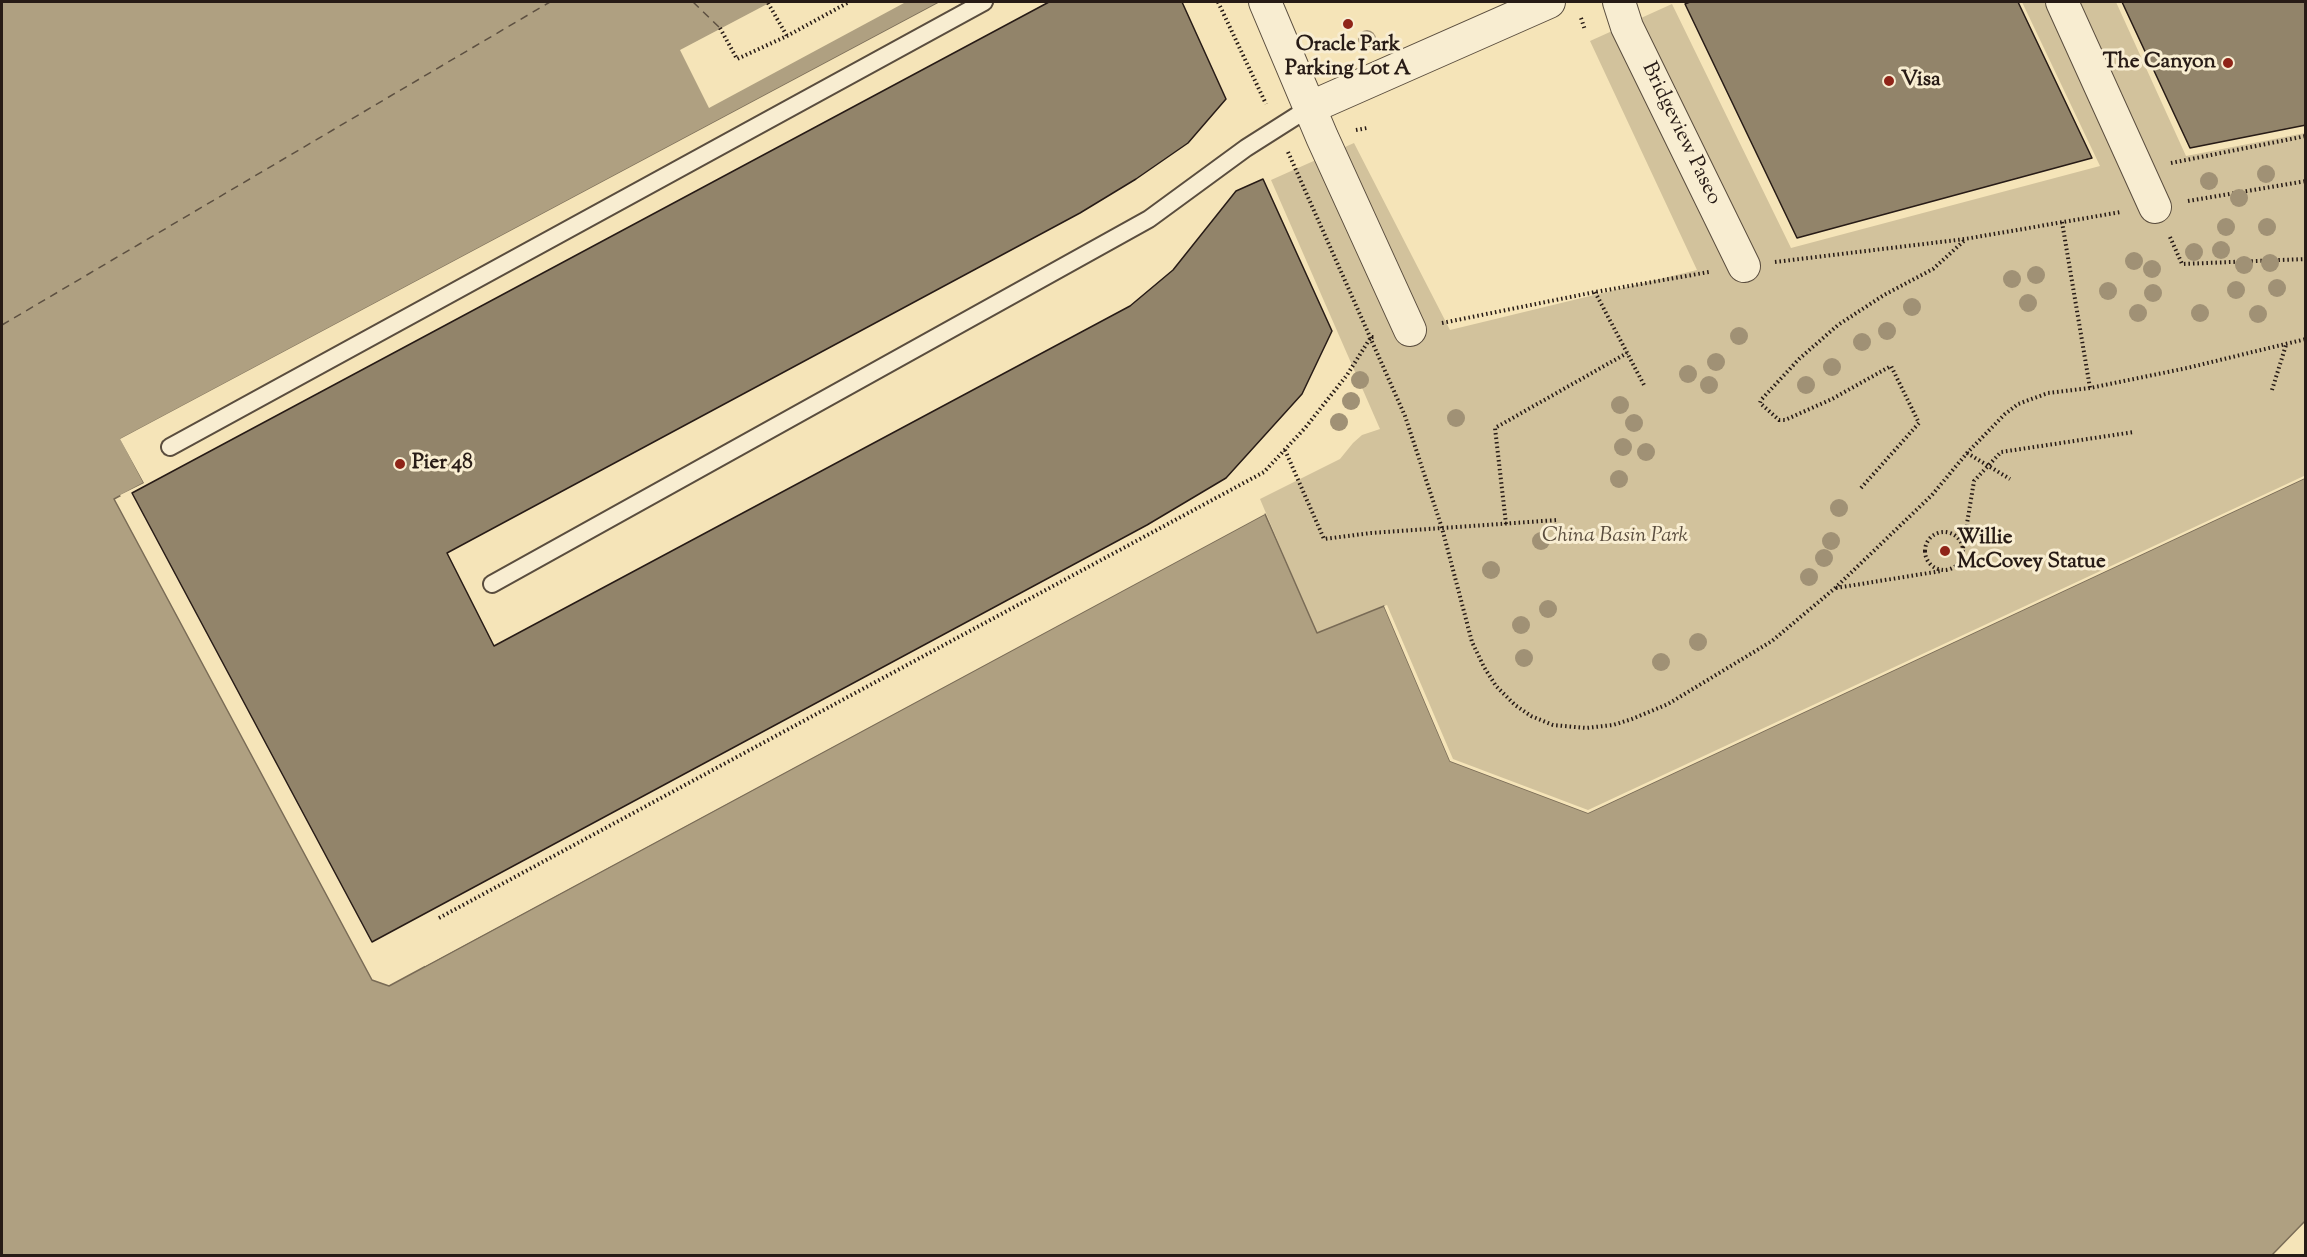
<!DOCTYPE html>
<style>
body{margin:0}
#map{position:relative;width:2307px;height:1257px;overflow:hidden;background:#f5e4b8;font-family:"Sorts Mill Goudy",serif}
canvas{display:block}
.frame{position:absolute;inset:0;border:3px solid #271b16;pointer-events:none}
</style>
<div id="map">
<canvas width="2307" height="1257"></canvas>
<div class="frame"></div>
</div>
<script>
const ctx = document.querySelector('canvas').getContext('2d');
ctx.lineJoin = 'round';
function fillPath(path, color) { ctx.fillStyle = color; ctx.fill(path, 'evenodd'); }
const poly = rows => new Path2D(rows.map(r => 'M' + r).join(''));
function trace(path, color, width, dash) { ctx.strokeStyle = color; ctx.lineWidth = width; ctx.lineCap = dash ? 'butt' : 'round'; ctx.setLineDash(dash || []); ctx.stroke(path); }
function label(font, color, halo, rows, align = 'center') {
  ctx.font = font + ' "Sorts Mill Goudy",serif'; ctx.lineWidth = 6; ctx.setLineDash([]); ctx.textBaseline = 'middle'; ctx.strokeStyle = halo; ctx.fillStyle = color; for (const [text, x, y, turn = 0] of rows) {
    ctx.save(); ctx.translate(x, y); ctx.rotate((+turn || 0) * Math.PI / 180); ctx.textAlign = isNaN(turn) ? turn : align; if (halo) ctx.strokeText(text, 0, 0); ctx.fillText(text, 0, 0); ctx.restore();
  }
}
const green = poly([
 [2022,2,2116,2,2186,156,2305,133,2305,478,1588,813,1450,761,1383,606,1317,634,1260,499,1340,459,1353,443,1362,435,1380,429,1271,180,1354,143,1450,330,1697,270,1590,41,1672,4,1791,248,2100,166]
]);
const water = poly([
 [2,2,940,2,121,439,144,483,114,499,372,980,389,986,1265,514,1317,633,1384,606,1450,761,1588,813,2305,478,2306,1220,2272,1255,2,1256,2,2]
]);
const pier = poly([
 [771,2,903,2,904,3,709,108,680,50],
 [940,2,943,2,941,4,124,440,147,483,122,498,120,495,144,483,120,439],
 [2306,475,2305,478,1588,813,1450,761,1384,606,1387,605,1453,759,1588,810],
 [1263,511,1265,514,425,966,424,964]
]);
const ferry = poly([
 [693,2,720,28],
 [2,325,550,2]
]);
const building = poly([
 [1049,2,1182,2,1226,99,1188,143,1136,179,1080,213,447,553,494,646,1130,306,1173,270,1236,191,1263,179,1332,331,1302,394,1226,478,1147,525,372,942,132,493,1049,2],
 [1690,2,2018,2,2092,158,1797,238,1685,4,1690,2],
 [2122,2,2306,2,2306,125,2190,148,2122,2]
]);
const path = poly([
 [1218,2,1266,104],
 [768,3,787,36],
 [1581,18,1585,30],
 [720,28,737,59,787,36,849,2],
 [1356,130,1367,128],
 [1288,152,1405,416,1442,528,1472,642,1484,667,1496,686,1515,705,1531,716,1553,725,1586,728,1613,725,1632,719,1668,704,1772,641,1834,589,1932,495,1967,453,2005,414,2018,404,2048,393,2090,388,2187,368,2306,339],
 [2171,163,2306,136],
 [2188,201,2306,181],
 [2062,222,2090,388],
 [2170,237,2182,264,2306,259],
 [1775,262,1965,239,2121,212],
 [1595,292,1644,385],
 [1442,323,1595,292,1709,272],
 [2272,390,2286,345],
 [1285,450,1324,539,1371,533,1557,520],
 [1967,453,2010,479],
 [1861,488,1919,423,1891,366,1832,399,1785,420,1779,420,1760,403,1761,400,1799,359,1838,325,1884,295,1933,269,1965,240],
 [1506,524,1495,428,1627,353],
 '1925 551a19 19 0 1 1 38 0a19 19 0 1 1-38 0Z',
 [1963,548,1974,481,2001,452,2134,432],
 [1836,588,1941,571],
 [439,918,1264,472,1305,428,1347,375,1371,337,1376,337],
 [2305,1256,2306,1255]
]);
const lane = poly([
 [170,447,984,2],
 [492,584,1149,219,1246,148,1309,108]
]);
const street = poly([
 [1265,2,1322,137,1410,330],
 [1619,2,1627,27,1744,266],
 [2062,2,2155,207],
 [1309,108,1549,2]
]);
const trees = [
 [1367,39],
 [2266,174],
 [2209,181],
 [2239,198],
 [2226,227],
 [2267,227],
 [2221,250],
 [2194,252],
 [2134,261],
 [2270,263],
 [2244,265],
 [2152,269],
 [2036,275],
 [2012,279],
 [2277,288],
 [2236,290],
 [2108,291],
 [2153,293],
 [2028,303],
 [1912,307],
 [2138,313],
 [2200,313],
 [2258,314],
 [1887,331],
 [1739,336],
 [1862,342],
 [1716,362],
 [1832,367],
 [1688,374],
 [1360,380],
 [1709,385],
 [1806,385],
 [1351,401],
 [1620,405],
 [1456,418],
 [1339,422],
 [1634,423],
 [1623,447],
 [1646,452],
 [1619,479],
 [1839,508],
 [1541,541],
 [1831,541],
 [1824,558],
 [1491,570],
 [1809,577],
 [1548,609],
 [1521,625],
 [1698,642],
 [1524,658],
 [1661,662]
];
const markers = [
 [1348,24,6,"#8f2418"],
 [2228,63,6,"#8f2418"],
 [1889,81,6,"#8f2418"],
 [400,464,6,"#8f2418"],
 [1945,551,6,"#8f2418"]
];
const poiNames = [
 ["Oracle Park",1348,46,"center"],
 ["Parking Lot A",1348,70,"center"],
 ["The Canyon",2216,63,"right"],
 ["Visa",1901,81],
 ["Pier 48",412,464],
 ["Willie",1957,539],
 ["McCovey Statue",1957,563]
];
const streetNames = [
 ["Bridgeview Paseo",1680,134,64]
];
const parkNames = [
 ["China Basin Park",1615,537]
];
fillPath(green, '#d2c29c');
fillPath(water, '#afa081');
trace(water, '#796b56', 1.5);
fillPath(pier, '#f5e4b8');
trace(ferry, '#5d5041', 1.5, [8, 6]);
fillPath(building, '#92846a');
trace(building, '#271b16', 1.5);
trace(lane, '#5a4d3e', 20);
trace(street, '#5a4d3e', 34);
trace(path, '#271b16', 4, [1.5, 3]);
trace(lane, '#f8edd1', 16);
trace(street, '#f8edd1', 32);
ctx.fillStyle = '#a09175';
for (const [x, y] of trees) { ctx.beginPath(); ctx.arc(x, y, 9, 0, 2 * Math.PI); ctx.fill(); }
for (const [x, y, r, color] of markers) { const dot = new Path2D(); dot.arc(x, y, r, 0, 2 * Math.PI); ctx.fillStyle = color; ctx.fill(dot); trace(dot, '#f8edd1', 2); }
label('bold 21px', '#271b16', '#f8edd1', poiNames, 'left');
label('21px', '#271b16', '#f8edd1', streetNames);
label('italic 21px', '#5a4d3e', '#f8edd1', parkNames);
</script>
